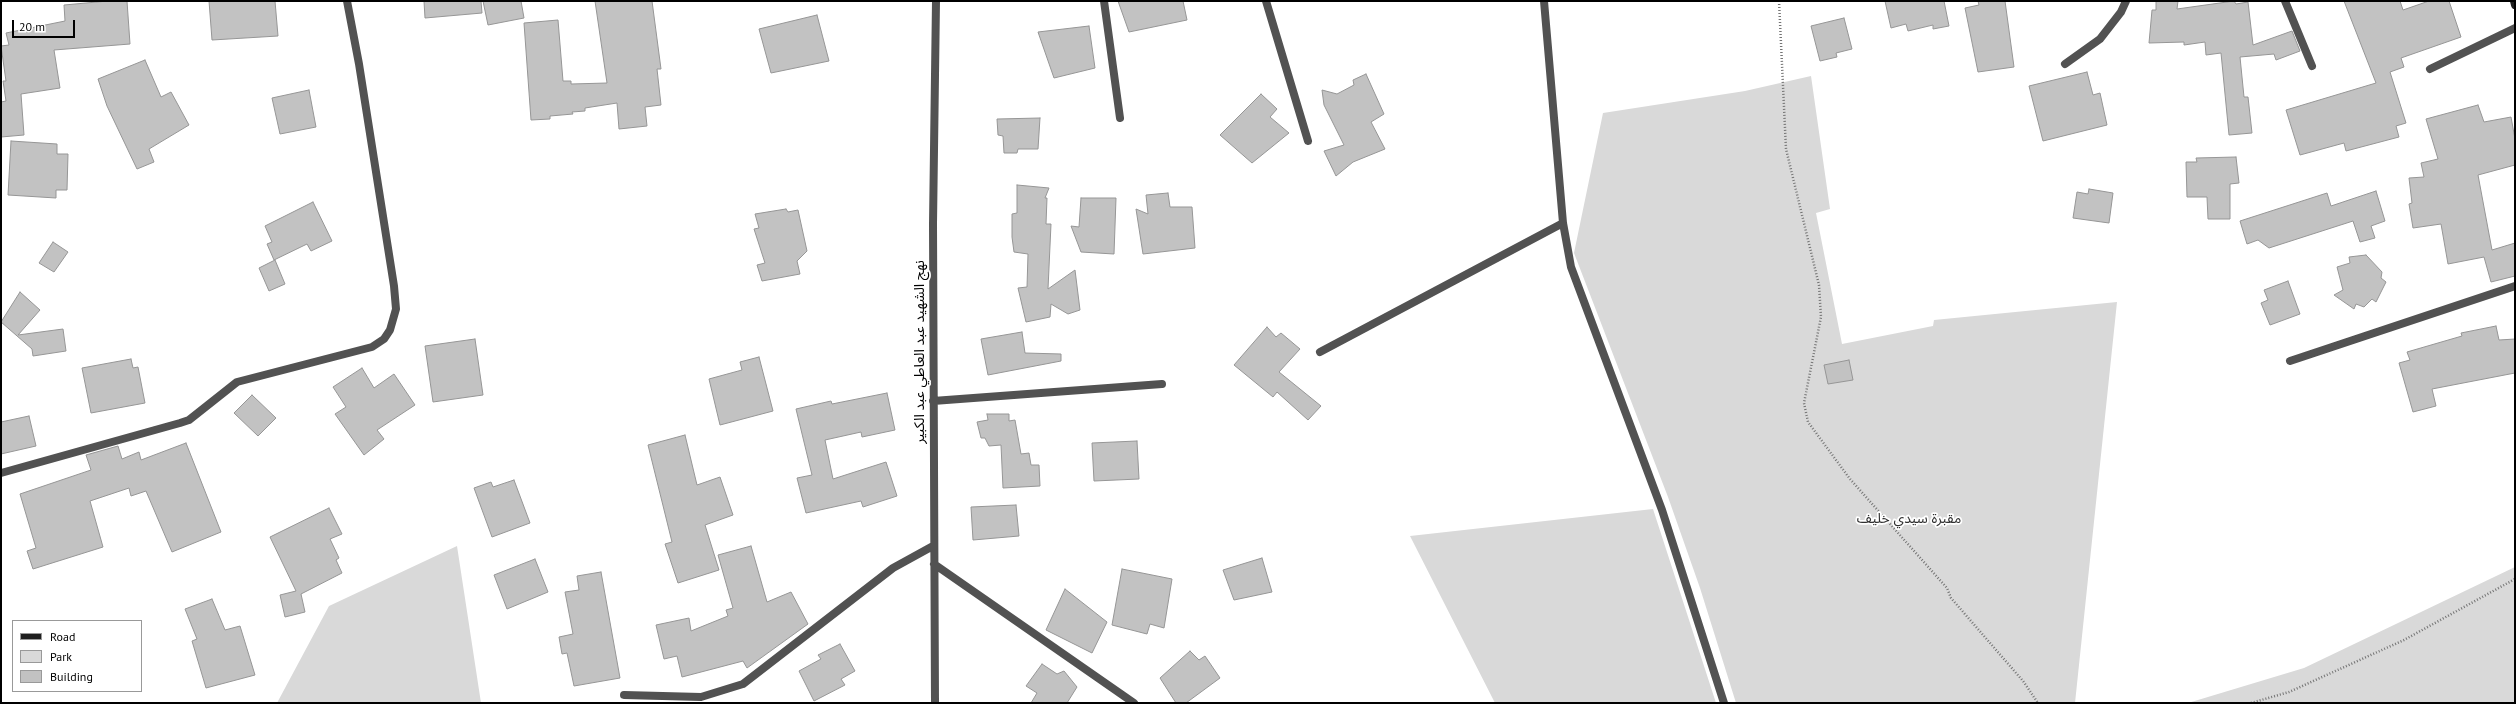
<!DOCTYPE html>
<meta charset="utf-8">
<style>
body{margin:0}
#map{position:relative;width:2516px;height:704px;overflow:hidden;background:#fff;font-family:"PT Sans",sans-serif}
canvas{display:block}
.frame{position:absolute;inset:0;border:2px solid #000;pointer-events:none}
.legend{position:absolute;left:12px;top:620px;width:130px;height:72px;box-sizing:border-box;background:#fff;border:1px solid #999;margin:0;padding:5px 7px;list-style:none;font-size:12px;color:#000}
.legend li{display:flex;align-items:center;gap:8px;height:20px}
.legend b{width:20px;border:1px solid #999}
.scale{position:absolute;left:12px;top:20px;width:63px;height:18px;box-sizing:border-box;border:2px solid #000;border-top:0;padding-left:5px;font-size:12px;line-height:14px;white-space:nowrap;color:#000;-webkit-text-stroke:3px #fff;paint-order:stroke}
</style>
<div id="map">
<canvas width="2516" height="704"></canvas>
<div class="frame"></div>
<ul class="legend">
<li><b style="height:5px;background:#1f1f1f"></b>Road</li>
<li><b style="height:11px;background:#d9d9d9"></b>Park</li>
<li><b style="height:11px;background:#c2c2c2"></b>Building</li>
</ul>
<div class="scale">20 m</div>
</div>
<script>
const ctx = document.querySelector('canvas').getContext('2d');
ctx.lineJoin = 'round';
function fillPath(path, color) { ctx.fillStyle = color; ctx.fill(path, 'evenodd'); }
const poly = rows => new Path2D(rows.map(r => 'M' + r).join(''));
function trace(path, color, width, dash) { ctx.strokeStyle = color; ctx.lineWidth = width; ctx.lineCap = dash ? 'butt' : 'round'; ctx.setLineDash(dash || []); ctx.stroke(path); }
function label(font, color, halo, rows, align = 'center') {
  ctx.font = font + ' "PT Sans","Noto Sans Arabic",sans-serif'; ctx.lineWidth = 3.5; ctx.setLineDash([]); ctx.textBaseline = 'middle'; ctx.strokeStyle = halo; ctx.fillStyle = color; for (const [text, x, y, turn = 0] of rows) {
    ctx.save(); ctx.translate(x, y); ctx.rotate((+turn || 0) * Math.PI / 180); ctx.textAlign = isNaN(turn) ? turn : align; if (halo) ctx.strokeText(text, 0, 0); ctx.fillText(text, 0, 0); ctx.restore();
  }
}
const green = poly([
 [1811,76,1830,209,1816,213,1842,344,1933,326,1934,320,2117,302,2075,703,1736,703,1700,588,1668,497,1574,253,1603,113,1745,91],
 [1653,509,1716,703,1495,703,1410,536],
 [457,546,481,703,277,703,329,606],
 [2515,567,2515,703,2188,703,2304,668]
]);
const building = poly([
 [108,1,127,1,130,44,54,50,60,88,21,94,24,135,1,137,1,102,6,101,3,81,6,81,1,46,9,45,6,33,65,21,64,5,108,1],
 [209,1,275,1,278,36,212,40,209,1],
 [424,1,481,1,482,13,425,18,424,1],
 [483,1,521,1,524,18,488,25,483,1],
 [595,1,652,1,661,69,657,69,661,105,645,107,647,126,619,129,617,103,585,108,585,111,572,112,573,114,550,116,550,119,531,120,524,23,558,20,563,81,571,81,571,84,607,83,595,1],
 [1118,1,1183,1,1187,20,1129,32,1118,1],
 [1885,1,1944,1,1949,26,1933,29,1933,25,1908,31,1906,24,1891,28,1885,1],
 [1978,1,2005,1,2014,67,1978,72,1965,8,1979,5,1978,1],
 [2156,1,2178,1,2177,9,2234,1,2236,4,2248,2,2253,45,2292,31,2300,51,2276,60,2274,54,2240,57,2244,97,2248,97,2252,133,2229,135,2221,53,2206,55,2205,42,2184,45,2184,42,2149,43,2152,10,2156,10,2156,1],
 [2344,1,2400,1,2403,10,2429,1,2449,1,2461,37,2401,58,2404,67,2390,72,2406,123,2396,126,2399,137,2346,151,2344,143,2300,155,2286,110,2376,83,2344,1],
 [817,15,829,61,771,73,759,29,817,15],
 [1844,18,1852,49,1836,53,1837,57,1820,61,1811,26,1844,18],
 [1089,26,1095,68,1054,78,1038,32,1089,26],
 [145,60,161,97,171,92,189,125,149,149,154,162,137,169,107,106,98,79,145,60],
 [2087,72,2093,95,2100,93,2107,125,2043,141,2029,86,2087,72],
 [1366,74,1384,114,1371,122,1385,149,1353,162,1336,176,1324,151,1344,145,1324,105,1322,90,1337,94,1354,85,1353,80,1366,74],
 [309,90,316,127,280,134,272,98,309,90],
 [1261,94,1277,109,1270,117,1289,133,1252,163,1220,135,1261,94],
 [2478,105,2484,122,2511,117,2515,139,2515,165,2478,175,2492,250,2515,243,2515,276,2491,282,2484,257,2448,264,2441,224,2413,228,2409,204,2412,203,2409,178,2424,177,2421,163,2438,159,2426,119,2478,105],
 [1040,118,1038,149,1018,149,1017,153,1004,153,1003,136,998,135,997,119,1040,118],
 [11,141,57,144,57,154,68,154,67,190,56,190,56,198,8,195,11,141],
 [2236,157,2239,183,2230,184,2230,219,2208,219,2207,197,2187,197,2186,162,2197,162,2196,158,2236,157],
 [1017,185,1049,188,1045,198,1047,198,1046,224,1051,224,1048,289,1075,270,1080,310,1068,314,1051,304,1050,317,1026,322,1018,288,1027,287,1028,254,1014,252,1012,237,1012,214,1017,213,1017,185],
 [2089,189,2113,193,2109,223,2073,218,2077,192,2088,194,2089,189],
 [2376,191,2385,221,2371,226,2375,238,2360,242,2353,221,2269,248,2258,240,2247,244,2240,221,2327,193,2331,206,2376,191],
 [1168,193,1170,207,1192,207,1195,248,1143,254,1136,209,1148,214,1146,195,1168,193],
 [1081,198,1116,198,1114,254,1081,252,1071,226,1079,227,1081,198],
 [313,202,332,241,311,251,307,244,274,260,267,244,272,242,265,226,313,202],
 [786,209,788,212,798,210,807,251,797,261,800,274,762,281,757,265,765,263,754,229,759,228,755,214,786,209],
 [53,242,68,252,54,272,39,263,53,242],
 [2366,255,2382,272,2381,278,2386,282,2376,302,2372,299,2364,307,2356,304,2354,309,2334,295,2343,290,2337,267,2350,263,2349,257,2366,255],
 [275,260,285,284,269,291,259,268,275,260],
 [2288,281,2300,314,2270,325,2261,303,2268,300,2264,290,2288,281],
 [20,292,40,310,18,335,63,329,66,351,33,356,32,349,1,322,20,292],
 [2496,326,2499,340,2515,339,2515,373,2432,389,2436,406,2413,412,2399,363,2410,360,2407,352,2462,336,2461,333,2496,326],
 [1267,327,1276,337,1281,333,1300,349,1279,372,1321,406,1308,420,1277,392,1273,397,1234,365,1267,327],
 [1022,332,1025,353,1061,354,1061,361,988,375,981,339,1022,332],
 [475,339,483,395,433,402,425,346,475,339],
 [759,357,773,411,720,425,709,379,742,370,740,362,759,357],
 [131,359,133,368,138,367,145,403,91,413,82,368,131,359],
 [1849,360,1853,380,1828,384,1824,365,1849,360],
 [362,368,374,388,394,374,415,405,377,430,384,439,364,455,335,414,346,407,333,387,362,368],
 [887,393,895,430,862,437,861,432,825,440,833,479,886,462,897,496,863,507,861,501,806,513,797,478,812,475,796,409,831,401,832,404,887,393],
 [252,395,276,418,258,436,234,413,252,395],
 [987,414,1009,414,1009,421,1015,420,1021,454,1029,453,1031,465,1039,465,1040,486,1003,488,1001,445,989,446,985,438,981,438,977,422,988,420,987,414],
 [29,416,36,446,1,454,1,422,29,416],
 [685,435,697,485,720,477,733,515,705,525,719,570,678,583,665,544,672,542,648,445,685,435],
 [1137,441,1139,479,1094,481,1092,443,1137,441],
 [186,443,221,532,172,552,146,491,131,496,129,488,90,501,103,547,33,569,27,551,36,548,20,494,91,470,86,455,118,446,122,459,139,452,141,460,186,443],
 [514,480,530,523,492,537,474,488,491,482,493,487,514,480],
 [1016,505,1019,536,973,540,971,507,1016,505],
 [329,508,342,534,330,539,339,558,336,560,342,573,301,594,305,612,285,617,280,595,296,591,270,537,329,508],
 [751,546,767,602,791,592,808,624,747,668,743,661,682,677,677,656,664,659,656,625,689,618,691,631,728,616,726,610,733,608,718,555,751,546],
 [1262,558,1272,592,1234,600,1223,570,1262,558],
 [535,559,548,592,507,609,494,575,535,559],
 [1122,569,1172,579,1164,628,1150,624,1147,634,1112,625,1122,569],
 [601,572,620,678,574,686,567,653,562,654,559,637,573,634,565,592,579,590,577,576,601,572],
 [1065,589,1107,622,1092,653,1046,630,1065,589],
 [212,599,225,630,240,626,255,675,206,688,192,641,197,639,185,609,212,599],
 [840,644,855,671,841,679,845,685,814,701,799,671,821,659,818,655,840,644],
 [1190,651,1199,660,1205,656,1220,678,1186,703,1176,703,1160,678,1190,651],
 [1042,664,1057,674,1064,671,1077,687,1067,703,1031,703,1037,693,1026,686,1042,664]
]);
const path = poly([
 [1779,1,1786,149,1819,285,1821,317,1804,403,1808,422,1850,479,1947,588,1951,598,2023,681,2038,703],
 [2251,703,2289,692,2404,640,2515,579]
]);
const street = poly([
 [1104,1,1120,118],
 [1266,1,1308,141],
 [1544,1,1563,223,1571,267,1662,510,1724,703],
 [2285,1,2312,66],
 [2065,64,2100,39,2121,12,2126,1],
 [2430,69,2515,28],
 [1320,352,1563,223],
 [2290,361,2515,286],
 [933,401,1162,384],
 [1,473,180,423,189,420,237,382,372,347,384,339,390,330,396,309,394,286,359,64,347,1],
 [934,564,1134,703],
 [624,695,701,697,743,684,893,568,933,546],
 [935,703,933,224,936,1]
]);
const secondary = poly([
 [2514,1,2515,5]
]);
const streetNames = [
 ["نهج الشهيد عبد العاطي عبد الكبير",920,352,-90]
];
const parkNames = [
 ["مقبرة سيدي خليف",1909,519]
];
fillPath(green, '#d9d9d9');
fillPath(building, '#c2c2c2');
trace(building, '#969696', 1);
trace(path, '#747474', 2.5, [1, 2]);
trace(street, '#525252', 8);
trace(secondary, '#1f1f1f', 8);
label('14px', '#000', '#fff', streetNames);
label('14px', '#303030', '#fff', parkNames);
</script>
